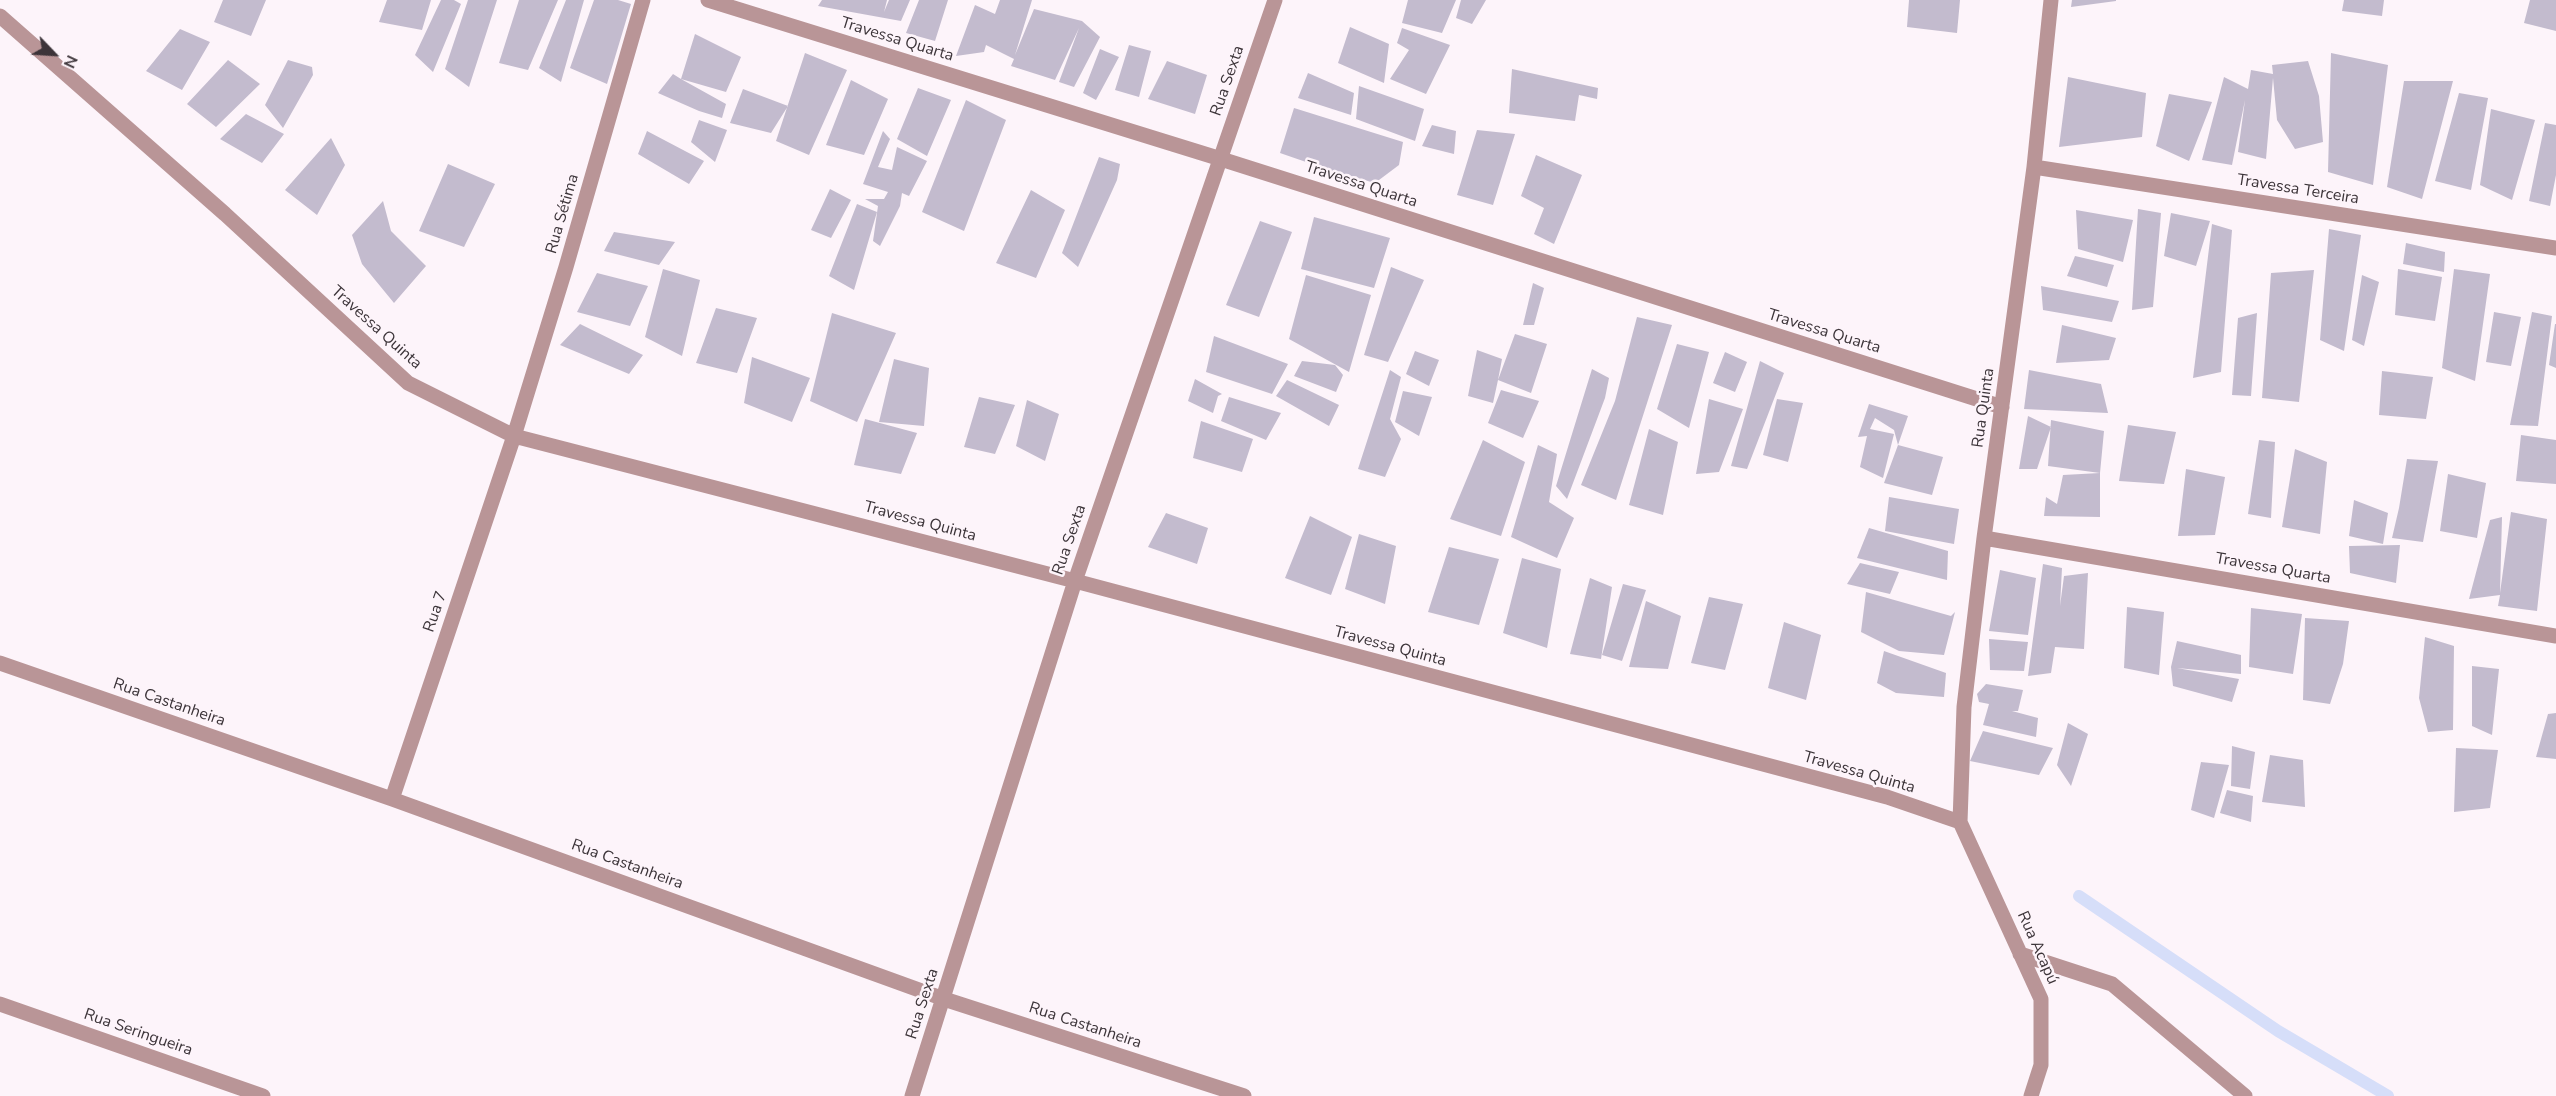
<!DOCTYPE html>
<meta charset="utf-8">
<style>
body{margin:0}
#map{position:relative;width:2556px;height:1096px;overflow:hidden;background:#fdf4fa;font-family:"Nunito Sans",sans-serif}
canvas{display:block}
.north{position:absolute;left:24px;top:24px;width:60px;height:60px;-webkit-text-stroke:4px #fdf4fa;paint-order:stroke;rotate:115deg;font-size:16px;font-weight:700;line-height:24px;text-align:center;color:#3c3439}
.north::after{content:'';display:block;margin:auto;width:21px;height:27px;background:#3c3439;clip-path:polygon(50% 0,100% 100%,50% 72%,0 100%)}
</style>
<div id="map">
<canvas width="2556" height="1096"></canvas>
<div class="north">N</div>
</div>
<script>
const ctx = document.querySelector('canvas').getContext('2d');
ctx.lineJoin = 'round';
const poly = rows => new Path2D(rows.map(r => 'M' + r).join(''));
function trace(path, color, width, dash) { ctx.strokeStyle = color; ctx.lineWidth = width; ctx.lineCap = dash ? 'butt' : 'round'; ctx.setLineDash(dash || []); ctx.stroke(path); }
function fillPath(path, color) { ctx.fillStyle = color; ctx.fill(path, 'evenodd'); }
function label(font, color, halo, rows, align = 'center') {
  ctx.font = font + ' "Nunito Sans",sans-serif'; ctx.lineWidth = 5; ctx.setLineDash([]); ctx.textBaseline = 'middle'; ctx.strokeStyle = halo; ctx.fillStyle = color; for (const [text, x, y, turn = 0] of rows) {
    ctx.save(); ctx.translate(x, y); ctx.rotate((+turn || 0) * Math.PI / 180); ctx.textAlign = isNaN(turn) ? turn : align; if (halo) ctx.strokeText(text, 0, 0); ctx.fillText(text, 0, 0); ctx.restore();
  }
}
const stream = poly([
 [2079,896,2278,1031,2388,1096]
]);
const building = poly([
 [223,0,266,0,251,36,214,22],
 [387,0,431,0,422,30,379,22],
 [441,0,454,0,461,4,433,72,415,55],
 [468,0,497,0,469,87,445,69],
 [519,0,558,0,528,70,499,63],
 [566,0,584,0,561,82,539,68],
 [594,0,618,0,631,4,607,84,570,68],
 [822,0,887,0,884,12,889,0,910,0,901,21,818,6],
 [919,0,948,0,935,41,906,33],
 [1000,0,1032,0,1015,55,1034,9,1082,21,1100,37,1074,87,1059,82,1079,28,1055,80,1011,66,1014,59,986,45,984,52,956,56,975,5,995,14],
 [1408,0,1456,0,1442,33,1402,23],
 [1461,0,1486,0,1472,24,1456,18],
 [1909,0,1960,0,1957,33,1907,27],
 [2072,0,2116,0,2116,1,2071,7],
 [2344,0,2384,0,2382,16,2342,11],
 [2530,0,2556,0,2556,31,2524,23],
 [1350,27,1389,44,1384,83,1338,63],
 [1402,28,1450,45,1426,94,1390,79,1409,50,1397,43],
 [180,29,210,42,182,90,146,71],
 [695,34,741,57,726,92,681,79,726,104,722,118,699,111,658,93,673,74,681,79],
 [1129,45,1151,51,1139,97,1115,90],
 [1100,49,1119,57,1096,100,1083,93],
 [805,53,847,70,809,155,776,141],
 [2331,53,2388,65,2373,185,2328,172],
 [228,60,260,84,216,127,187,104],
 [288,60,312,67,313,75,283,128,265,105],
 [1167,61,1207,75,1195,114,1148,99],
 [2308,61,2319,96,2323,142,2295,149,2277,120,2273,78,2266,159,2238,152,2245,100,2232,165,2202,160,2224,77,2248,89,2251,70,2273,74,2272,65],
 [1512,69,1598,88,1597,99,1579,95,1575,121,1509,113],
 [1308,73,1354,93,1351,115,1298,98],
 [2068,77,2146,93,2142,137,2059,147],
 [851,80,888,99,864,155,826,145],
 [2404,81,2453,81,2422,199,2387,187],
 [1359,86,1424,109,1415,141,1356,119],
 [918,88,951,100,927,156,897,139],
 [743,89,788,106,771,133,730,123],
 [2459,93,2488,98,2471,190,2435,181],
 [2169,94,2212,102,2189,161,2156,146],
 [966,100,1006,120,964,231,922,212],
 [1294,108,1403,142,1399,165,1375,183,1332,171,1280,153],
 [2491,109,2535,120,2512,200,2480,185],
 [246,114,284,134,262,163,220,139],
 [699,120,727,130,715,162,691,142],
 [2545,123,2556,125,2556,175,2550,206,2529,201],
 [1432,125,1456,131,1454,154,1422,146],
 [1477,130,1515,134,1493,205,1457,195],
 [647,131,704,161,689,184,638,154],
 [883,131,890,139,878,167,892,170,897,147,927,161,909,196,902,193,900,206,880,246,873,241,878,206,865,199,884,199,888,192,863,184],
 [331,138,345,165,317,215,285,190],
 [1536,155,1582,175,1554,244,1534,234,1544,208,1521,196],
 [1099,157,1120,164,1117,180,1078,267,1062,253],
 [448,164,495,184,464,247,419,231],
 [830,189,851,200,831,238,811,230],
 [1031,190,1065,210,1036,278,996,263],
 [383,201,391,231,426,266,394,303,362,264,352,235],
 [857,204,877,212,854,290,829,276],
 [2138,209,2161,213,2153,307,2132,310],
 [2076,210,2133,220,2123,262,2078,249],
 [2171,213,2210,221,2196,266,2164,256],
 [1314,217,1390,238,1374,288,1301,269],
 [1260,221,1292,232,1259,317,1226,305],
 [2212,224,2232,230,2221,372,2193,378],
 [2329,229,2361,235,2344,351,2320,340],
 [614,232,675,242,659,265,604,251],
 [2406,243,2445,252,2444,272,2403,264],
 [2075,256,2114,265,2107,287,2067,276],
 [1391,267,1424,280,1388,362,1364,355],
 [663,269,700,280,682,356,645,337],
 [2398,269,2442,277,2435,321,2395,315],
 [2454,269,2490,274,2475,381,2442,368],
 [2314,270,2299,402,2262,398,2271,273],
 [597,273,648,286,630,326,577,312],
 [1306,275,1371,295,1349,372,1289,339],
 [2362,275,2379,282,2364,346,2352,340],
 [1533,283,1544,288,1534,325,1523,325],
 [2041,286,2119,301,2112,322,2043,310],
 [716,308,757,318,737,373,696,363],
 [2494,312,2521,317,2511,366,2486,362],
 [2532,312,2552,316,2538,426,2510,425],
 [832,313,896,333,857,422,810,401],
 [2257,313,2251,396,2232,395,2238,318],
 [1637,317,1672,325,1616,500,1581,485,1615,401],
 [580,324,643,355,629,374,560,345],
 [2555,324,2556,324,2556,368,2549,365],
 [2062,325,2116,338,2109,360,2056,363],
 [1515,334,1547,344,1531,393,1498,380,1493,403,1468,396,1477,350,1502,359,1498,380],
 [1214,336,1288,364,1272,394,1206,372],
 [1677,344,1709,352,1689,428,1657,409],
 [1415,351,1439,360,1429,386,1406,374],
 [1725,352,1747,362,1735,392,1713,383],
 [752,357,810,378,792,422,744,403],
 [894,359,929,368,924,426,879,422],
 [1302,361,1335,365,1343,375,1336,392,1294,376],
 [1760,361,1784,373,1747,469,1731,466],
 [1592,369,1609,378,1605,398,1567,499,1556,486],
 [1390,370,1401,377,1390,419,1401,439,1385,477,1358,469],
 [2029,370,2101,384,2108,413,2024,409],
 [2382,371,2433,377,2426,419,2379,415],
 [1195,379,1222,394,1218,396,1213,413,1188,401],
 [1287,380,1339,405,1329,426,1276,396],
 [1501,390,1539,401,1523,438,1488,423],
 [1403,391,1432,397,1419,436,1395,422],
 [979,397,1015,405,995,454,964,447],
 [1229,397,1281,413,1266,440,1221,421],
 [1709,399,1743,409,1719,472,1696,474],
 [1777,399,1803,403,1788,462,1763,455],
 [1027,400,1059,414,1045,461,1016,446],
 [1869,404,1908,416,1898,445,1894,430,1875,418,1870,429,1894,434,1883,478,1860,467,1867,436,1858,437],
 [2028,416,2051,427,2037,469,2019,469],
 [865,419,917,433,901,474,854,465],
 [2051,420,2104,431,2100,473,2048,466],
 [1201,421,1253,439,1242,472,1193,458],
 [2128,425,2176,432,2164,484,2119,481],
 [1649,429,1678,442,1663,515,1629,505],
 [2521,435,2556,440,2556,484,2516,481],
 [1483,440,1525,462,1501,536,1450,519],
 [2259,440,2275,442,2271,518,2248,514],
 [1538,445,1557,454,1549,502,1574,518,1557,558,1511,537],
 [1898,445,1943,457,1932,495,1884,483],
 [2295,449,2327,462,2320,534,2282,527],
 [2407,459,2438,461,2423,542,2392,538,2399,508],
 [2186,469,2225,477,2215,535,2178,536],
 [2100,473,2100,517,2044,516,2046,497,2057,504,2063,475],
 [2448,474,2486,483,2477,538,2440,531],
 [1889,497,1959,509,1954,544,1885,531],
 [2354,500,2388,513,2383,544,2349,536],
 [2511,512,2547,519,2537,611,2498,606,2500,595,2469,599,2490,520,2502,517,2500,593],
 [1166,513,1208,528,1197,564,1148,547],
 [1310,516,1352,537,1331,595,1285,578],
 [1869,528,1948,551,1947,580,1857,558],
 [1359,534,1396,546,1385,604,1345,589],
 [2400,545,2396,583,2350,573,2349,546],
 [1449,547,1499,559,1479,625,1428,612],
 [1522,558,1561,569,1547,648,1503,633],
 [1860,563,1899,572,1890,594,1847,584],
 [2043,564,2062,568,2060,606,2064,576,2088,573,2084,649,2055,647,2051,673,2028,676],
 [2000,570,2036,578,2028,635,1989,631],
 [1590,578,1612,587,1601,659,1570,654],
 [1623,584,1646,590,1622,661,1602,655],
 [1866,592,1951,616,1955,612,1944,655,1899,651,1861,632],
 [1709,597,1743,604,1725,670,1691,663],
 [1646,601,1681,616,1668,669,1629,667],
 [2127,607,2164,612,2159,675,2124,668],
 [2251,608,2302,614,2293,674,2249,667],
 [2305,618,2349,621,2343,664,2330,704,2303,700],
 [1784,622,1821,635,1806,700,1768,688],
 [2425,637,2454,646,2453,730,2428,732,2419,698],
 [1989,639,2028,642,2024,671,1990,670],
 [2177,641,2241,655,2241,674,2177,668,2239,679,2232,702,2173,686,2171,667],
 [1884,651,1946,673,1944,697,1896,693,1877,683],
 [2472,666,2499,669,2492,735,2472,726],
 [1986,684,2023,690,2018,711,2012,711,2038,718,2036,737,1983,725,1989,704,1979,702,1977,694],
 [2556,713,2556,759,2536,757,2548,714],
 [2068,723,2088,734,2071,786,2057,765],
 [1983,731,2053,748,2039,775,1970,761],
 [2232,746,2255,752,2250,789,2231,786],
 [2456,748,2498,750,2490,808,2454,812],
 [2270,755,2303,760,2305,807,2262,802],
 [2201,762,2229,765,2214,818,2191,810],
 [2227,790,2253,796,2251,822,2220,813]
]);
const minor = poly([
 [708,0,1221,159,2002,407],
 [0,16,225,214,408,383,514,436,1075,581,1887,797,1960,822],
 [2034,167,2556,248],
 [1984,538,2556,636],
 [0,663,392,799,944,999,1244,1096],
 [392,799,514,436,566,267,643,0],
 [2020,954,2112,984,2245,1096],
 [0,1004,263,1096],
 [912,1096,1075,581,1275,0],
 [2031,1096,2041,1065,2041,999,1960,822,1964,707,1984,538,2034,167,2051,0]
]);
const streetNames = [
 ["Travessa Quarta",897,40,17],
 ["Rua Sexta",1228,81,-71],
 ["Travessa Quarta",1361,185,18],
 ["Travessa Terceira",2298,190,9],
 ["Rua Sétima",563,214,-74],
 ["Travessa Quinta",376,328,42],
 ["Travessa Quarta",1824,332,17],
 ["Rua Quinta",1984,408,-82],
 ["Travessa Quinta",920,522,15],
 ["Rua Sexta",1070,540,-71],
 ["Travessa Quarta",2273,569,10],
 ["Rua 7",436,612,-71],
 ["Travessa Quinta",1390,647,15],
 ["Rua Castanheira",169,703,19],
 ["Travessa Quinta",1859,773,16],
 ["Rua Castanheira",627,865,20],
 ["Rua Acapú",2037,948,66],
 ["Rua Sexta",923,1004,-72],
 ["Rua Castanheira",1085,1026,18],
 ["Rua Seringueira",138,1033,19]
];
trace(stream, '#d6def9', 12);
fillPath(building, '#c3bbce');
trace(minor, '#b99597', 15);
label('16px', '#3c3439', '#fdf4fa', streetNames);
</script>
